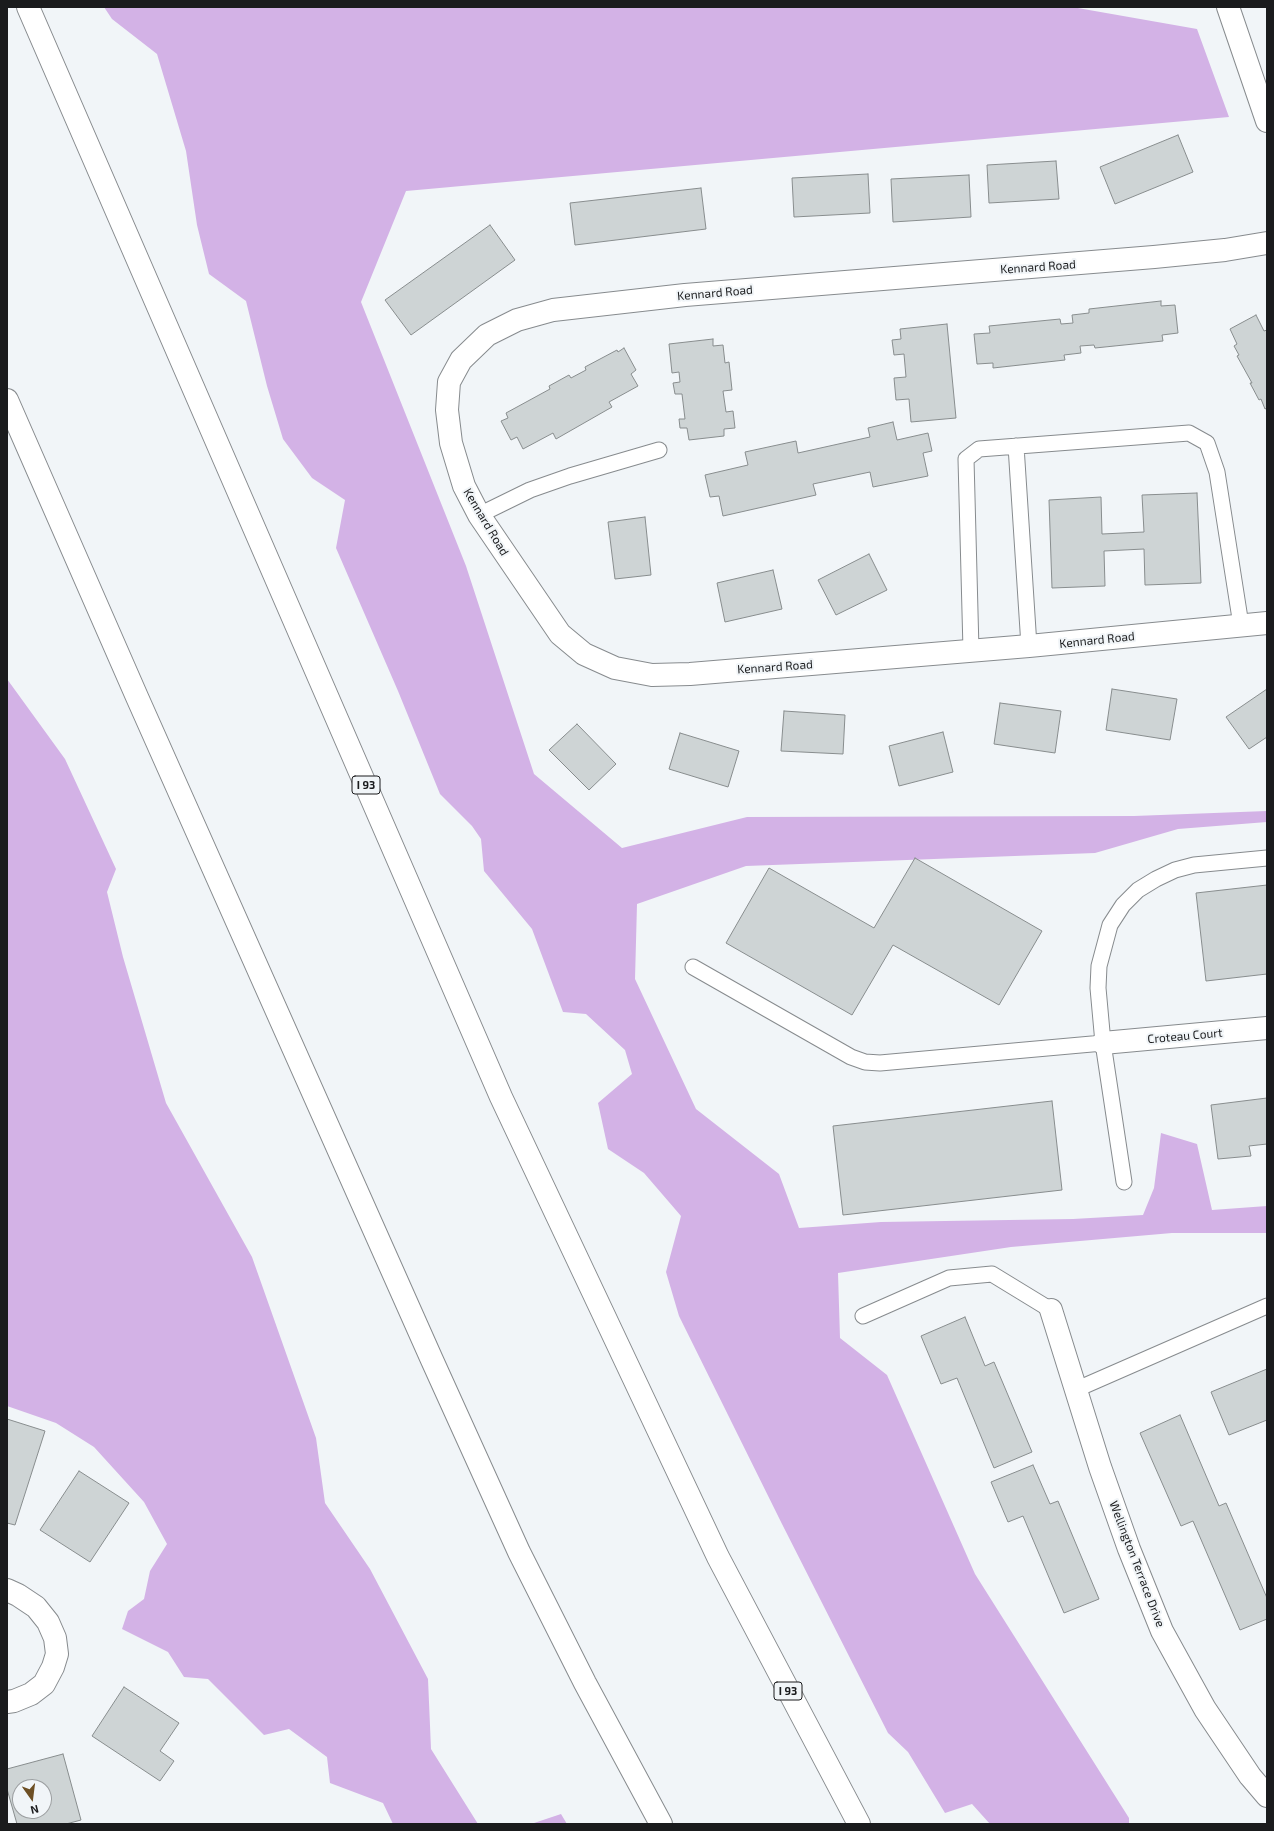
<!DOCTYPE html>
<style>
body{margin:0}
#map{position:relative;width:1274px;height:1831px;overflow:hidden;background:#f1f5f8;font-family:"Exo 2",sans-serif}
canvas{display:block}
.frame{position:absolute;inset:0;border:8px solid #1a1b1d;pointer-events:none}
.north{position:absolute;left:12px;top:1779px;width:40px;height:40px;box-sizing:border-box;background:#f1f5f8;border:1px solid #9b9ea0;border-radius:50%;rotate:166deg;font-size:11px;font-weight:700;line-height:16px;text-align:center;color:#1a1b1d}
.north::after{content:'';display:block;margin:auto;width:14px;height:18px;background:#6d4f24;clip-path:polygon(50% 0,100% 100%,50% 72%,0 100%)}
</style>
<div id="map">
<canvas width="1274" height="1831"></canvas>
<div class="frame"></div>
<div class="north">N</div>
</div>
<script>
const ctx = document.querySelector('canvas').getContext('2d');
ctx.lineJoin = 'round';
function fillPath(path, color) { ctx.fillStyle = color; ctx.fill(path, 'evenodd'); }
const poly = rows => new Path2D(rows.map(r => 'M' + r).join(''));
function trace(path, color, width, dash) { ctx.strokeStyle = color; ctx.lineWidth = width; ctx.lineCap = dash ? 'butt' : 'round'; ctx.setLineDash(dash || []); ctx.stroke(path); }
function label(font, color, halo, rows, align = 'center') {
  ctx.font = font + ' "Exo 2",sans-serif'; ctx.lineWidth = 4; ctx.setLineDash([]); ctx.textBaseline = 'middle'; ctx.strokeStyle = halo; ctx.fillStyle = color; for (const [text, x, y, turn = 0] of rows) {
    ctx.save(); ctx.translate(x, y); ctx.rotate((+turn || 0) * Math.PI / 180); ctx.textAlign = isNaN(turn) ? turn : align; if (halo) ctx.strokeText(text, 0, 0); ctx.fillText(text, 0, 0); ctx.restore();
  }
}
const green = poly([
 [104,7,1072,7,1197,29,1229,117,406,191,361,302,466,566,534,774,622,848,747,817,1134,816,1267,811,1267,822,1178,829,1095,853,746,866,637,904,635,979,696,1109,779,1174,799,1228,881,1222,1073,1219,1143,1215,1154,1188,1161,1133,1197,1144,1212,1210,1267,1206,1267,1233,1172,1233,1011,1247,838,1273,840,1338,887,1375,975,1574,1129,1818,1129,1824,990,1824,972,1804,945,1813,908,1752,888,1733,782,1524,679,1316,666,1272,681,1216,644,1173,608,1149,598,1103,632,1074,625,1050,586,1014,563,1012,532,929,484,871,481,839,472,826,440,794,398,691,336,548,345,500,312,478,283,439,267,386,246,301,209,274,197,225,186,151,157,54,112,19],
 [7,679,65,759,116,869,107,892,123,957,166,1103,252,1257,316,1438,325,1503,370,1569,428,1679,431,1749,478,1824,393,1824,383,1803,330,1783,327,1757,289,1729,264,1735,208,1679,184,1677,168,1652,122,1629,128,1611,144,1599,150,1571,167,1544,144,1502,94,1447,56,1423,7,1406],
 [561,1814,567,1824,531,1824]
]);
const building = poly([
 [1178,135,1193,172,1115,204,1100,167,1178,135],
 [1056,161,1059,199,989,203,987,165,1056,161],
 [868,174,870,213,794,217,792,178,868,174],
 [969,175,971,217,893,222,891,179,969,175],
 [701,188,706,229,575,245,570,203,701,188],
 [490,225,515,260,411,335,385,300,490,225],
 [1161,301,1161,306,1175,305,1178,333,1162,335,1163,341,1095,348,1094,345,1080,346,1081,353,1064,355,1065,360,993,368,993,363,977,364,974,334,990,333,989,326,1060,319,1061,324,1073,323,1072,315,1089,313,1089,309,1161,301],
 [1256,315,1264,331,1267,330,1267,408,1265,409,1261,399,1259,400,1250,383,1252,383,1237,356,1239,355,1234,346,1237,344,1230,329,1256,315],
 [947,324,956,418,911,422,909,399,896,400,894,378,906,377,904,354,894,355,892,340,901,339,900,329,947,324],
 [713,339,713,346,723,345,725,363,729,362,732,390,723,391,726,412,733,411,735,428,724,429,724,436,689,440,687,428,680,428,679,419,685,419,682,394,675,394,673,383,680,382,679,372,672,373,669,344,713,339],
 [624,348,636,370,631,374,638,386,609,402,612,407,556,439,553,433,523,449,517,437,511,440,501,421,508,418,506,413,550,389,549,386,569,375,571,378,586,370,585,367,617,350,618,352,624,348],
 [893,422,897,440,928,433,932,451,923,453,928,476,873,487,870,472,813,484,816,495,723,516,719,496,710,497,705,475,748,465,745,452,796,441,798,453,870,437,868,428,893,422],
 [1197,493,1201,583,1145,585,1144,549,1104,551,1105,586,1052,588,1049,500,1101,497,1102,534,1144,532,1142,495,1197,493],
 [645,517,651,575,615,579,608,522,645,517],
 [869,554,887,590,836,615,818,580,869,554],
 [773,570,782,609,725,622,717,583,773,570],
 [1112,689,1177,699,1170,740,1106,730,1112,689],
 [1267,689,1267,737,1249,749,1226,717,1267,689],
 [1000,703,1061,711,1055,753,994,744,1000,703],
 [784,711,845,715,843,754,781,751,784,711],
 [577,724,616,764,589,790,549,750,577,724],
 [943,732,953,772,899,786,889,746,943,732],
 [680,733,739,751,728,787,669,769,680,733],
 [915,858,1042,931,999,1005,893,945,852,1015,726,943,769,868,874,928,915,858],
 [1267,885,1267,974,1206,981,1196,893,1267,885],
 [1267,1098,1267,1144,1249,1146,1251,1156,1218,1159,1211,1105,1267,1098],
 [1052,1101,1062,1190,843,1215,833,1126,1052,1101],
 [965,1317,985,1366,994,1362,1032,1452,994,1468,957,1378,941,1384,921,1336,965,1317],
 [1267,1369,1267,1420,1229,1435,1211,1392,1267,1369],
 [1180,1415,1219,1506,1226,1503,1267,1598,1267,1619,1240,1630,1193,1521,1181,1526,1140,1433,1180,1415],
 [7,1419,45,1431,15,1525,7,1523,7,1419],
 [1033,1465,1050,1504,1058,1501,1099,1599,1064,1613,1023,1516,1008,1522,991,1482,1033,1465],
 [79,1471,129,1503,90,1562,40,1530,79,1471],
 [124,1687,179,1723,160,1751,174,1761,160,1781,92,1736,124,1687],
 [63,1754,81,1820,66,1824,17,1824,7,1789,7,1769,63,1754],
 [20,1787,44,1787,44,1811,20,1811,20,1787]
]);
const lane = poly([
 [1016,446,1029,646],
 [479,515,530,490,570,476,659,450],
 [971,650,966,459,979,449,1189,433,1207,443,1217,472,1241,625],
 [693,967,851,1057,865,1062,880,1063,1103,1043],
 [1124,1182,1103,1043,1098,988,1099,966,1110,925,1123,905,1138,890,1156,879,1175,870,1194,865,1267,858],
 [863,1316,949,1278,992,1274,1051,1310],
 [1075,1390,1267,1306]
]);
const street = poly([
 [1267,243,1225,250,1154,257,685,295,553,310,517,320,487,335,461,360,449,382,447,410,451,443,464,486,479,515,560,634,584,654,615,668,652,675,690,674,1029,646,1267,623],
 [1103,1043,1267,1028],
 [1051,1310,1100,1467,1129,1549,1162,1631,1205,1709,1250,1776,1267,1796],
 [7,1590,18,1595,36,1607,48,1622,55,1638,57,1654,53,1667,44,1684,31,1694,14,1701,7,1702]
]);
const secondary = poly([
 [1228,7,1267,121]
]);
const highway = poly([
 [28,7,501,1097,718,1557,859,1824],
 [7,400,137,697,432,1360,519,1552,585,1683,661,1824]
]);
const shields = [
 [366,785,28],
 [788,1691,28]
];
const shieldNames = [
 ["I 93",366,785],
 ["I 93",788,1691]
];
const streetNames = [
 ["Kennard Road",1038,267,-4],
 ["Kennard Road",715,293,-5],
 ["Kennard Road",486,522,59],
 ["Kennard Road",1097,640,-6],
 ["Kennard Road",775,667,-4],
 ["Croteau Court",1185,1036,-5],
 ["Wellington Terrace Drive",1137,1564,69]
];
fillPath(green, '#d3b2e6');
fillPath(building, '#ced4d5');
trace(building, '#888d8e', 1);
trace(lane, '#878b8e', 17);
trace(street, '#878b8e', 24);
trace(secondary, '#878b8e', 24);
trace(highway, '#878b8e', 24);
trace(lane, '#fff', 15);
trace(street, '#fff', 22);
trace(secondary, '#fff', 22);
trace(highway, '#fff', 22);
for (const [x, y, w] of shields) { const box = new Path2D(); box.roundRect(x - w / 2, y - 9, w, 18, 3); ctx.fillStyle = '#f1f5f8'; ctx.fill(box); trace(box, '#1a1b1d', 1); }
label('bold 11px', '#1a1b1d', null, shieldNames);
label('12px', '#1a1b1d', '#f1f5f8', streetNames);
</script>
